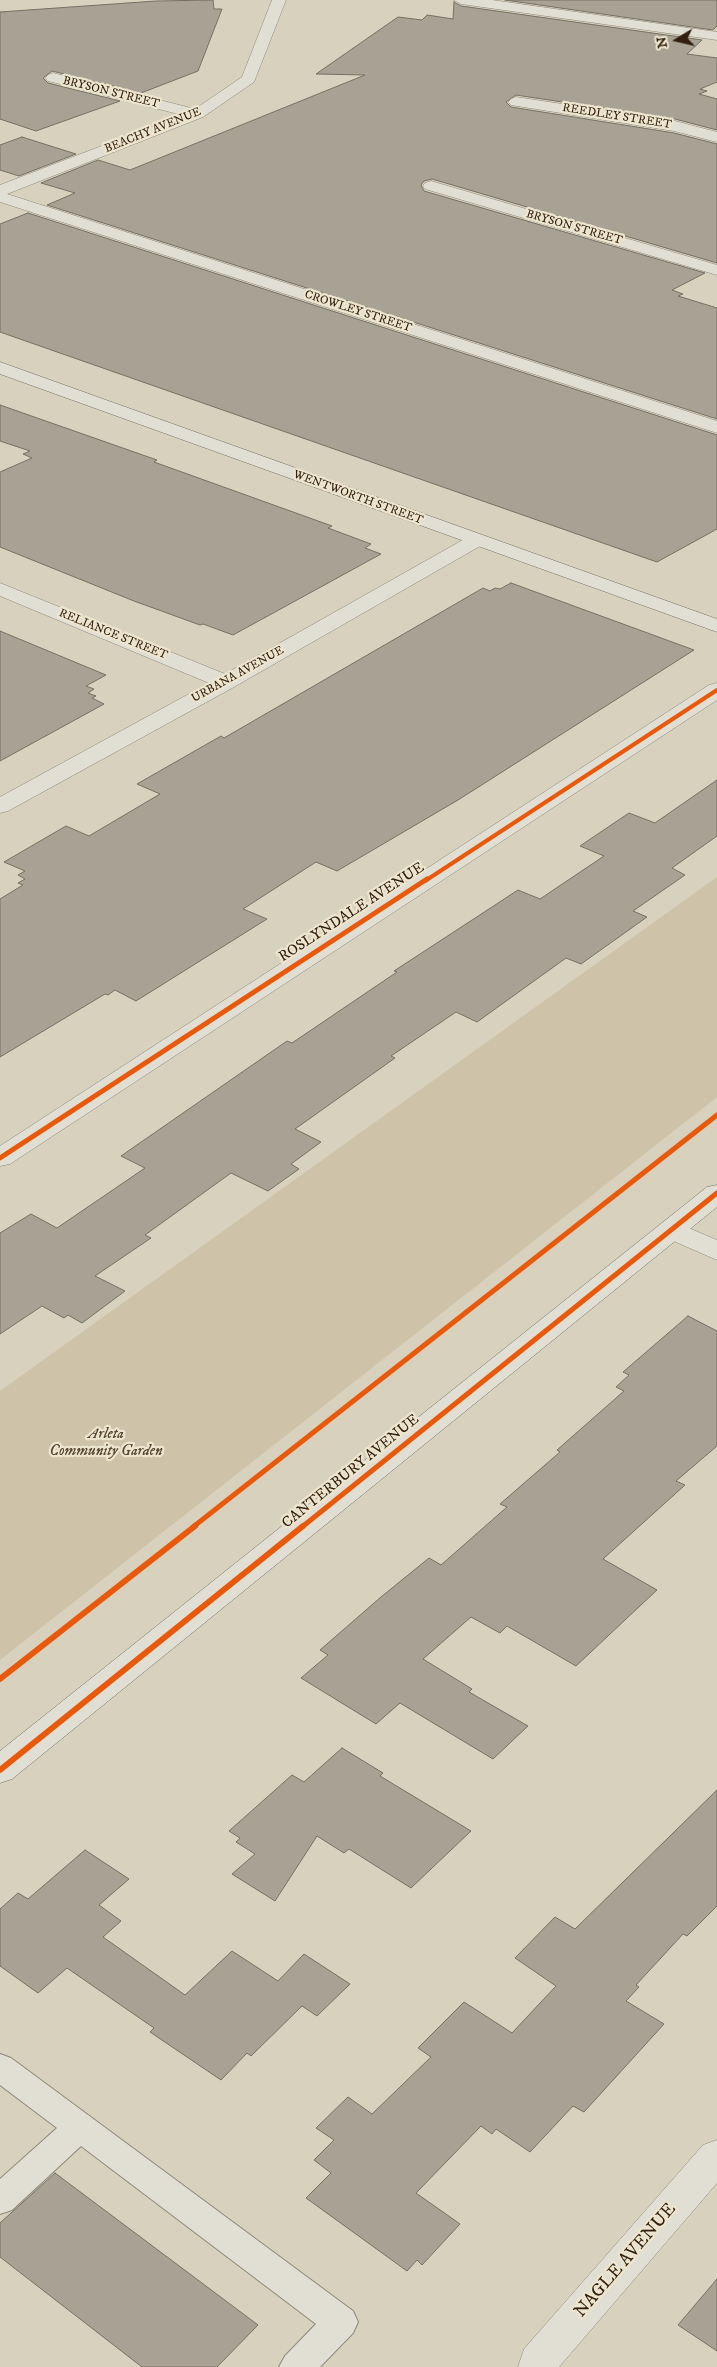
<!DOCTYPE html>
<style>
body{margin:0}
#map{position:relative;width:717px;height:2367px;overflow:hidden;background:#d8d1bd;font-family:"IM FELL DW Pica",serif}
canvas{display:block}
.north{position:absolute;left:652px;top:15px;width:50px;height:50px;-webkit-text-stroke:4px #ede5cd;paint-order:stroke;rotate:261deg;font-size:14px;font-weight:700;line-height:20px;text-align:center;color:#311f10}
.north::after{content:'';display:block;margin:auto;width:18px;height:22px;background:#311f10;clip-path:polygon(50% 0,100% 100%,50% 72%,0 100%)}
</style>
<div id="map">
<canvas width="717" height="2367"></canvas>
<div class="north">N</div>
</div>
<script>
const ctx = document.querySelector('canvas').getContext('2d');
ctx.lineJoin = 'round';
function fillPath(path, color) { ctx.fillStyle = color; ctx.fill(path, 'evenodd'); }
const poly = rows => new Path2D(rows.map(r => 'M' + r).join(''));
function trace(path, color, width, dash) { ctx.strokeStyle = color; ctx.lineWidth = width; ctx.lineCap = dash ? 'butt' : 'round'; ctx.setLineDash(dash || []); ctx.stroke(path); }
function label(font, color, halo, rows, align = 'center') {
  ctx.font = font + ' "IM FELL DW Pica",serif'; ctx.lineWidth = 4.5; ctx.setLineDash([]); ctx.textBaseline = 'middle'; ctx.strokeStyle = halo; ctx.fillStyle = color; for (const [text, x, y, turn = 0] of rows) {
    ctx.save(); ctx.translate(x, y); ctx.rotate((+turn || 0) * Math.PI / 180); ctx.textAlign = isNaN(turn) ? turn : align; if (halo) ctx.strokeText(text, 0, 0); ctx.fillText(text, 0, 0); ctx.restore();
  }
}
const green = poly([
 [717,877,717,1097,0,1660,0,1391]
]);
const building = poly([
 [213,0,214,9,222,9,198,71,141,93,52,71,43,78,48,83,120,101,36,131,0,119,0,12,156,1,213,0],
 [505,0,717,0,717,26,713,30,505,0],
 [454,2,461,6,702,40,687,54,717,58,717,82,700,89,707,91,699,94,717,99,717,130,675,119,516,95,506,102,511,107,674,133,717,144,717,263,432,179,424,181,421,185,424,191,705,273,672,290,683,294,678,296,717,308,717,419,47,205,75,193,41,183,98,160,130,170,365,75,316,74,398,17,422,20,427,15,453,19,454,2],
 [22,137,76,154,19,176,0,170,0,145,22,137],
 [28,213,717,435,717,529,657,562,0,332,0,224,28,213],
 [0,405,157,460,154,462,332,526,328,528,371,544,365,548,381,554,233,635,203,624,200,625,134,601,0,547,0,472,32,458,23,454,30,451,0,441,0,405],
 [511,583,694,650,458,800,337,871,316,862,243,909,267,919,136,1001,115,990,108,995,105,994,0,1057,0,899,23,885,18,883,25,879,18,875,25,871,4,862,66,826,89,836,160,794,137,784,221,736,224,738,483,588,490,591,495,588,500,589,511,583],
 [0,631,106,675,86,686,94,689,88,693,96,696,92,698,104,704,0,761,0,631],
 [717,780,717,836,672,868,685,875,633,911,647,917,581,964,566,958,477,1022,456,1012,391,1056,395,1058,295,1129,321,1142,291,1164,299,1169,268,1191,231,1173,145,1235,151,1238,95,1276,125,1291,82,1323,68,1315,64,1318,42,1306,0,1334,0,1233,31,1214,57,1228,145,1168,121,1156,287,1041,292,1043,397,972,394,971,518,890,540,899,604,856,580,846,629,813,655,823,717,780],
 [688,1316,717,1331,717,1446,676,1481,685,1485,603,1559,657,1590,576,1666,507,1626,500,1633,471,1617,423,1659,472,1689,469,1692,528,1726,493,1759,400,1703,376,1724,301,1678,328,1655,320,1650,381,1597,429,1558,441,1565,507,1507,500,1504,560,1452,557,1450,624,1391,616,1387,629,1375,623,1372,688,1316],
 [342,1748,383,1773,380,1776,471,1831,411,1888,349,1849,344,1853,317,1836,275,1901,232,1874,255,1854,236,1842,240,1838,229,1831,292,1775,304,1782,342,1748],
 [717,1790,717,1906,687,1936,683,1934,636,1985,639,1987,626,2001,664,2024,584,2112,573,2106,530,2152,496,2129,492,2134,481,2126,416,2193,460,2224,422,2265,417,2260,407,2271,306,2198,331,2173,314,2160,334,2140,316,2128,348,2097,372,2114,431,2057,418,2048,464,2002,512,2033,556,1986,515,1958,555,1917,575,1929,717,1790],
 [85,1850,129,1879,99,1905,121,1921,103,1937,185,1995,232,1951,278,1981,304,1954,350,1984,317,2016,302,2006,251,2056,247,2053,221,2080,150,2032,154,2028,67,1968,38,1993,0,1966,0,1909,18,1893,28,1899,85,1850],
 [55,2173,258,2325,217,2367,142,2367,0,2257,0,2223,55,2173],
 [717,2279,717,2351,678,2325,717,2279]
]);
const lane = poly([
 [0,2054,11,2058,353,2311,358,2322,353,2333,320,2367,279,2367,285,2356,316,2324,81,2146,12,2210,0,2214,0,2179,57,2128,0,2085,0,2054]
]);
const street = poly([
 [272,0,286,0,254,82,203,117,7,194,717,421,717,433,0,202,0,185,182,115,48,81,45,78,48,75,53,73,195,109,242,77,272,0],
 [454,0,492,0,717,32,717,40,461,4,454,0],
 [516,97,675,121,717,132,717,142,674,131,511,105,508,102,511,99,516,97],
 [431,181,717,265,717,275,425,189,423,186,425,183,431,181],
 [475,535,482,537,485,541,482,545,234,687,8,811,0,813,0,797,209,683,0,596,0,583,225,674,468,537,475,535],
 [717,683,717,700,10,1164,0,1166,0,1146,709,685,717,683],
 [672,1221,717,1240,717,1260,662,1236,658,1230,662,1224,672,1221],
 [717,2140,717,2183,559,2367,518,2367,524,2349,703,2145,717,2140]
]);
const secondary = poly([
 [0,362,717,619,717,632,0,374,0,362],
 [717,1185,717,1207,12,1779,0,1783,0,1751,707,1187,717,1185]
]);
const cyclewayFar2 = poly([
 [425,881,717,690]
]);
const cyclewayFar1 = poly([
 [0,1158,427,879],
 [193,1527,717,1115],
 [302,1527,717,1193]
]);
const cycleway = poly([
 [0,1679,195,1526],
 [0,1770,303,1526]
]);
const farStreetnames = [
 ["BRYSON STREET",111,93,14],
 ["REEDLEY STREET",617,117,9],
 ["BEACHY AVENUE",153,131,-22],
 ["BRYSON STREET",574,228,16],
 ["CROWLEY STREET",358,312,18],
 ["WENTWORTH STREET",358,498,20],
 ["RELIANCE STREET",113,635,22],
 ["URBANA AVENUE",238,675,-29]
];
const streetNames = [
 ["ROSLYNDALE AVENUE",352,913,-33],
 ["CANTERBURY AVENUE",351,1472,-39]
];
const parkNames = [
 ["Arleta",106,1435],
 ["Community Garden",106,1452]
];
const nearStreetnames = [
 ["NAGLE AVENUE",626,2261,-49]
];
fillPath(green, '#cec3a8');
fillPath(building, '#a8a294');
trace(building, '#767064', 1);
trace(lane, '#8e887a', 2);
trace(street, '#8e887a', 1);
trace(secondary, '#767064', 1);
fillPath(lane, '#e1ded3');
fillPath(street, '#e1ded3');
fillPath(secondary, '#e1ded3');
trace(cyclewayFar2, '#e8590c', 4);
trace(cyclewayFar1, '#e8590c', 5);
trace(cycleway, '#e8590c', 6);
label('12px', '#311f10', '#ede5cd', farStreetnames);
label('15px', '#311f10', '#ede5cd', streetNames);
label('italic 15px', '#564532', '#ede5cd', parkNames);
label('18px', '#311f10', '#ede5cd', nearStreetnames);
</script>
